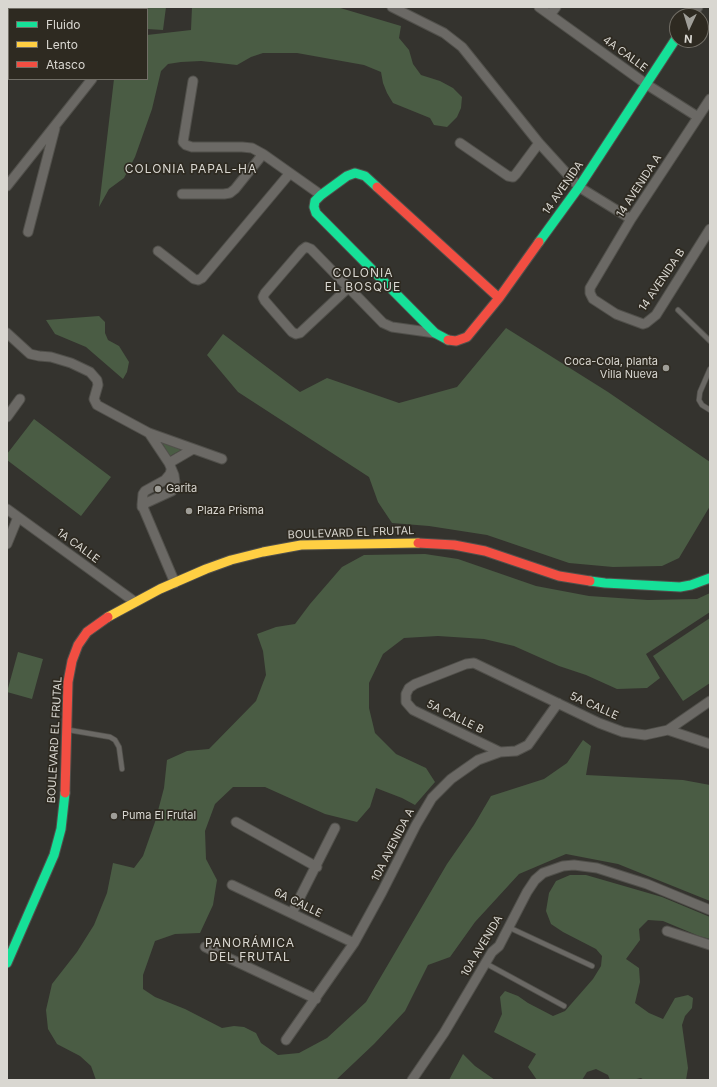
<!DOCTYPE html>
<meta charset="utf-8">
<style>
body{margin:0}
#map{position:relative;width:717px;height:1087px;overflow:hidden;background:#34332e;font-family:Inter,sans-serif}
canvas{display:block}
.frame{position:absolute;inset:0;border:8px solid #d9d7d1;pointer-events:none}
.legend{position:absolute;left:8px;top:8px;width:140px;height:72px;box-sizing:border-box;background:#2e2a21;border:1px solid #726f67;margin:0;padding:5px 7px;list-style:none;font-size:12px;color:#d9d7d1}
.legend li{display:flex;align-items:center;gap:8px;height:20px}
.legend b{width:20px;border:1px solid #726f67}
.north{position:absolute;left:669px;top:8px;width:40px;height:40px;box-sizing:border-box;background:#2e2a21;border:1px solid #726f67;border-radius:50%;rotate:184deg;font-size:11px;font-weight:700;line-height:16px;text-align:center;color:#d9d7d1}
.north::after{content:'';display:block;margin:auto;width:14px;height:18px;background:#9f9e98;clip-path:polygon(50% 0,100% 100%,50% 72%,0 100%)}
</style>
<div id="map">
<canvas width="717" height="1087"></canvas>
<div class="frame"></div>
<ul class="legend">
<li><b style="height:5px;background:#16e098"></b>Fluido</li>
<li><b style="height:5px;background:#ffcf43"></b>Lento</li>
<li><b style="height:5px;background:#f24e42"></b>Atasco</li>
</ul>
<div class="north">N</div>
</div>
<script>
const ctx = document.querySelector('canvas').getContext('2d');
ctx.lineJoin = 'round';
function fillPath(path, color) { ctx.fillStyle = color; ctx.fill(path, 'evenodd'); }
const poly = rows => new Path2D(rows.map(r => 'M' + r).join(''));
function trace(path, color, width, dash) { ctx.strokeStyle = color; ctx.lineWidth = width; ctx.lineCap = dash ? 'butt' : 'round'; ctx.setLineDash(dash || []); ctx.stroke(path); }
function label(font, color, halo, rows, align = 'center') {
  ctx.font = font + ' Inter,sans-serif'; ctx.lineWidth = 3.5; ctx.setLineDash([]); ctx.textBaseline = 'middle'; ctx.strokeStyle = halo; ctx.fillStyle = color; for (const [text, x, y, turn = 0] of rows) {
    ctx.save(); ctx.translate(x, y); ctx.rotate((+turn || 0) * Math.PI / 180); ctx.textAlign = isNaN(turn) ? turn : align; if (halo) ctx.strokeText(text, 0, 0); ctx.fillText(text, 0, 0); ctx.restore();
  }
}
const green = poly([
 [145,7,166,7,163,30,147,29,147,9,145,9],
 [192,7,229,8,229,7,337,7,401,26,399,38,409,50,413,64,421,75,440,81,453,88,462,97,461,108,457,117,447,127,434,125,430,118,393,103,387,93,383,83,381,72,364,65,297,53,263,53,251,57,237,65,201,61,181,62,168,64,161,71,152,109,135,157,124,178,109,189,99,207,114,79,147,79,147,35,191,30],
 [99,316,105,322,105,333,108,340,119,346,129,362,127,372,123,379,86,347,55,334,46,320],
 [506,328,608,392,710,462,710,506,679,558,662,566,613,567,569,563,487,535,429,526,392,523,378,502,369,477,238,392,207,355,223,334,300,392,327,378,399,403,457,387],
 [34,419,111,477,81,516,7,460,7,454],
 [161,441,181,450,170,456],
 [425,554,458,559,536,586,589,596,648,600,697,599,710,593,710,612,646,654,660,678,647,688,617,689,586,675,559,666,514,646,484,639,438,636,404,638,383,654,369,683,369,708,375,733,396,754,426,768,435,782,415,805,402,798,376,788,370,807,357,822,325,814,265,787,233,787,215,804,205,831,206,859,217,880,213,905,200,933,175,934,155,941,143,975,143,989,155,997,185,1009,222,1028,234,1026,244,1027,256,1033,261,1043,278,1055,299,1053,327,1038,366,1002,447,864,474,825,491,796,544,779,567,763,583,740,591,746,586,775,683,780,710,785,710,901,618,864,566,854,519,874,475,922,450,957,428,965,405,1011,374,1044,336,1080,96,1080,91,1066,80,1056,57,1044,48,1029,46,1010,52,984,77,952,94,925,107,893,113,863,134,868,143,856,155,822,164,788,167,760,187,751,209,749,256,701,266,675,263,651,257,634,276,627,295,624,310,604,342,567,364,555],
 [710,618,710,683,683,701,653,656],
 [18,652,43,659,32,699,7,692],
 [570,875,586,875,662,897,710,917,710,939,699,936,663,921,648,920,639,929,640,940,626,959,639,968,640,982,635,1003,649,1013,663,1019,675,998,688,995,693,998,692,1008,685,1016,682,1025,688,1068,686,1080,644,1080,641,1078,632,1080,610,1080,608,1075,596,1069,587,1072,582,1080,537,1080,528,1067,536,1054,494,1032,502,1014,500,997,505,991,518,996,528,1003,553,1016,565,1011,593,979,601,966,602,956,596,949,563,932,551,924,546,911,549,893,556,881],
 [463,1054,475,1066,495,1080,449,1080]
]);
const lane = poly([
 [678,310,710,341],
 [710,369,700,392,699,400,702,405,710,410],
 [69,730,110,737,115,740,119,747,122,769],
 [508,927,592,966],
 [485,963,564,1006]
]);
const street = poly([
 [392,7,444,33,462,47,539,143,579,187,631,219],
 [539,7,646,84,698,117],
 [550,15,556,7],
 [691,16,698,7],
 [193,81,183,142,186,145,192,147,242,147,252,148,263,154,321,195],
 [710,99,631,219,590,288,590,293,593,299,616,314,643,324,646,323,656,315,710,229],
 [460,143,508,176,513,177,516,174,539,143],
 [7,186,92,79],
 [182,194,224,194,230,193,235,189,263,154],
 [28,232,55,128],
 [158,251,194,279,198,280,202,278,290,173],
 [348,288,300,333,296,334,292,332,265,301,263,297,265,293,302,250,306,247,311,249,383,323,392,327,435,333],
 [7,333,30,354,39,356,51,357,71,363,90,372,97,380,98,385,94,399,97,405,149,433,222,459],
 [7,417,20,399],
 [169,463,193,449],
 [171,470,170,474,165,480,145,491,143,494,142,505,175,583],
 [142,507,146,503,172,491,175,482,174,475,169,463,149,433],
 [7,509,135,602],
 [7,544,18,517],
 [668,730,710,701],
 [500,752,413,710,406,702,406,694,409,688,415,684,466,664,474,663,599,723,623,732,645,735,668,730,710,744],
 [236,822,317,867],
 [232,885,354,943],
 [292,913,335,828],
 [667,931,710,945],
 [205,947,316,999],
 [286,1040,354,943,382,892,416,825,432,798,451,779,478,760,500,752,516,751,528,745,558,703],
 [412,1080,444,1033,492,952,499,946,527,892,535,880,543,873,563,866,574,865,597,868,647,884,710,910]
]);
const fast = poly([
 [377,187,365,176,355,173,347,176,321,195,315,201,314,207,316,213,435,333,448,340],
 [539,242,579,187,677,37],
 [590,581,605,583,680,587,691,585,710,578],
 [7,963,54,855,61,829,65,793]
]);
const slow = poly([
 [108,617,160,589,206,569,231,560,263,552,301,545,418,543]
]);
const jam = poly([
 [377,187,499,298],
 [448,340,456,341,467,337,499,298,539,242],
 [418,543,454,545,485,551,559,576,590,581],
 [65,793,68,682,72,661,78,645,87,632,108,617]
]);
const markers = [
 [666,368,4,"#9f9e98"],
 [158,489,4,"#9f9e98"],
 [189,511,4,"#9f9e98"],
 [114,816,4,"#9f9e98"]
];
const streetNames = [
 ["4A CALLE",625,54,36],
 ["14 AVENIDA A",639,186,-57],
 ["14 AVENIDA",563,188,-55],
 ["14 AVENIDA B",662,280,-56],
 ["BOULEVARD EL FRUTAL",351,533,-2],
 ["1A CALLE",78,546,36],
 ["5A CALLE",594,706,24],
 ["5A CALLE B",455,717,26],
 ["BOULEVARD EL FRUTAL",55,740,-87],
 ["10A AVENIDA A",393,845,-63],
 ["6A CALLE",298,903,26],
 ["10A AVENIDA",482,946,-59]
];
const poiNames = [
 ["Coca-Cola, planta",658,362,"right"],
 ["Villa Nueva",658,375,"right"],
 ["Garita",166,489],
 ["Plaza Prisma",197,511],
 ["Puma El Frutal",122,816]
];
const neighbourhoodNames = [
 ["COLONIA PAPAL-HA",191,169],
 ["COLONIA",363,273],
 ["EL BOSQUE",363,287],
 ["PANORÁMICA",250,943],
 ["DEL FRUTAL",250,957]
];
fillPath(green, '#4a5c44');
trace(lane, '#51504b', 6);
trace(street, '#51504b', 11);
trace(fast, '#51504b', 11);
trace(slow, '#51504b', 11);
trace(jam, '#51504b', 11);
trace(lane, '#6b6965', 4.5);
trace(street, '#6b6965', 9);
trace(fast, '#16e098', 9);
trace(slow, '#ffcf43', 9);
trace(jam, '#f24e42', 9);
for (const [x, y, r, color] of markers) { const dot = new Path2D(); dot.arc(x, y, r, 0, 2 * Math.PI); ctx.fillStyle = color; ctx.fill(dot); trace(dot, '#2e2a21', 1.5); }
label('11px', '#d9d7d1', '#2e2a21', streetNames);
label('11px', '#d9d7d1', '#2e2a21', poiNames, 'left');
ctx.letterSpacing = '1px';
label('12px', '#d9d7d1', '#2e2a21', neighbourhoodNames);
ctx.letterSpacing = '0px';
</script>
